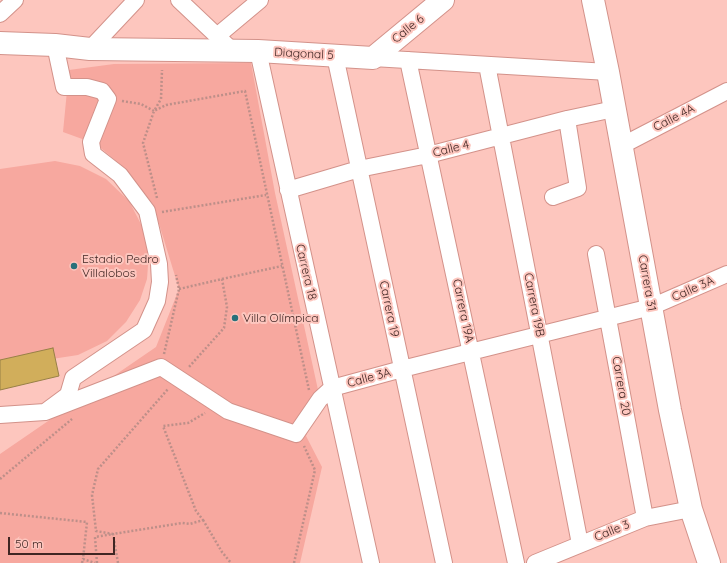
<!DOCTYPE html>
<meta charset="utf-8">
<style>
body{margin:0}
#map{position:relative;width:727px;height:563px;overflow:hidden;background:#fdc6be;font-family:Quicksand,sans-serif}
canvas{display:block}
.scale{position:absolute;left:8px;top:537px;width:107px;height:18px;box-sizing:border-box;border:2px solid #402623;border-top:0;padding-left:5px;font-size:12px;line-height:14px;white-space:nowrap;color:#402623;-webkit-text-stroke:3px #fdc6be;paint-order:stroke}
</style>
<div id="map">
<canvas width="727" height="563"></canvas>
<div class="scale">50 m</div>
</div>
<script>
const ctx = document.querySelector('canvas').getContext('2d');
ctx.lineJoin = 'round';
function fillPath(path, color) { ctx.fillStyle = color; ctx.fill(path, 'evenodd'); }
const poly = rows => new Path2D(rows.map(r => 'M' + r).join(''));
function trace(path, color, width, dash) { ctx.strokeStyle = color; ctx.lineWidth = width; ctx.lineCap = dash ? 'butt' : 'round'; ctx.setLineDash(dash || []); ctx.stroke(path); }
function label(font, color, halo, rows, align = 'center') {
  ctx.font = font + ' Quicksand,sans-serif'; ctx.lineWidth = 4; ctx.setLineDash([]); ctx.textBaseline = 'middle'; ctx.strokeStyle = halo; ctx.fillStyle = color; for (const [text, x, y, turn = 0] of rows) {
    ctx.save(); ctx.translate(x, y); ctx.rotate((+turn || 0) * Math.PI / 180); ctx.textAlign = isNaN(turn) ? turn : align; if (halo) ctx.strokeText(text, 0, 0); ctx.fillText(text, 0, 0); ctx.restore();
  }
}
const green = poly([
 [251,63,275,193,320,399,306,436,322,467,300,563,0,563,0,454,156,347,179,289,153,204,121,165,96,144,63,132,69,70,114,64],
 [55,161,80,166,106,179,129,201,143,228,149,252,147,279,140,300,126,322,107,341,78,355,0,367,0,169]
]);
const building = poly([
 [53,348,59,376,0,390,0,360,53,348]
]);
const path = poly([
 [122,101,141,104,154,111,161,99,162,70],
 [157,198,143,143,154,111,166,105,245,91,309,390],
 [162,212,266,195],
 [222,279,282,266],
 [179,289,222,279,227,307,224,328,188,368],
 [164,354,179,289,176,275],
 [0,479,72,419],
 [0,513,87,522,83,559],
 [203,520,222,552,231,563],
 [82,563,83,559,95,563],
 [97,563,95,537,113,534,96,531,92,495,98,469,168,389],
 [118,563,113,534,182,523,190,524,203,520,196,511,163,426,188,423,205,413],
 [294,563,315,470,304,446]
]);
const street = poly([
 [179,0,234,52],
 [0,14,15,0],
 [217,36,260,0],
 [90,49,136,0],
 [258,51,371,563],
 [335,56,444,563],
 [373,58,608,72],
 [408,60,516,563],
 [487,65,580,544],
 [621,146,727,91],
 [288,190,359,169,428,155,567,119,614,109],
 [553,197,578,188,567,119],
 [596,254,645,518],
 [45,412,161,367,228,411,296,434,320,399,332,388,402,369,651,307,727,274],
 [0,415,45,412,68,395,73,378,144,330,157,301,160,282,159,264,147,211,120,175,93,154,91,142,108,99,102,91,87,87,64,87,55,45],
 [535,563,645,518,691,509]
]);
const secondary = poly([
 [593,0,608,72,670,410,691,509,709,563],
 [0,43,55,45,90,49,258,51,373,58,443,0]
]);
const markers = [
 [74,266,4,"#27707a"],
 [235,318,4,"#27707a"]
];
const streetNames = [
 ["Calle 6",408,29,-39],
 ["Diagonal 5",304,54,3],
 ["Calle 4A",674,118,-27],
 ["Calle 4",451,149,-14],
 ["Carrera 18",306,272,77],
 ["Carrera 31",647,283,80],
 ["Calle 3A",693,289,-24],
 ["Carrera 19B",534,305,79],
 ["Carrera 19",389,309,78],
 ["Carrera 19A",463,311,78],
 ["Calle 3A",369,378,-15],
 ["Carrera 20",621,386,80],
 ["Calle 3",612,531,-22]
];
const poiNames = [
 ["Estadio Pedro",82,259],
 ["Villalobos",82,273],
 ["Villa Olímpica",243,318]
];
fillPath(green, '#f7a89f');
fillPath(building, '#d1ae5b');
trace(building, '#988047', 1);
trace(street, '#d3928a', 18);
trace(secondary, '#d3928a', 24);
trace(path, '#bd8f89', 2.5, [2, 2]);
trace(street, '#fff', 16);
trace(secondary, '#fff', 22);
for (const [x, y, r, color] of markers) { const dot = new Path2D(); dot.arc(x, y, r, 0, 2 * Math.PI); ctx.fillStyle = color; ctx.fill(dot); trace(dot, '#fdc6be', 1.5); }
label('12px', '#402623', '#fdc6be', streetNames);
label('12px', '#402623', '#fdc6be', poiNames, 'left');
</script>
